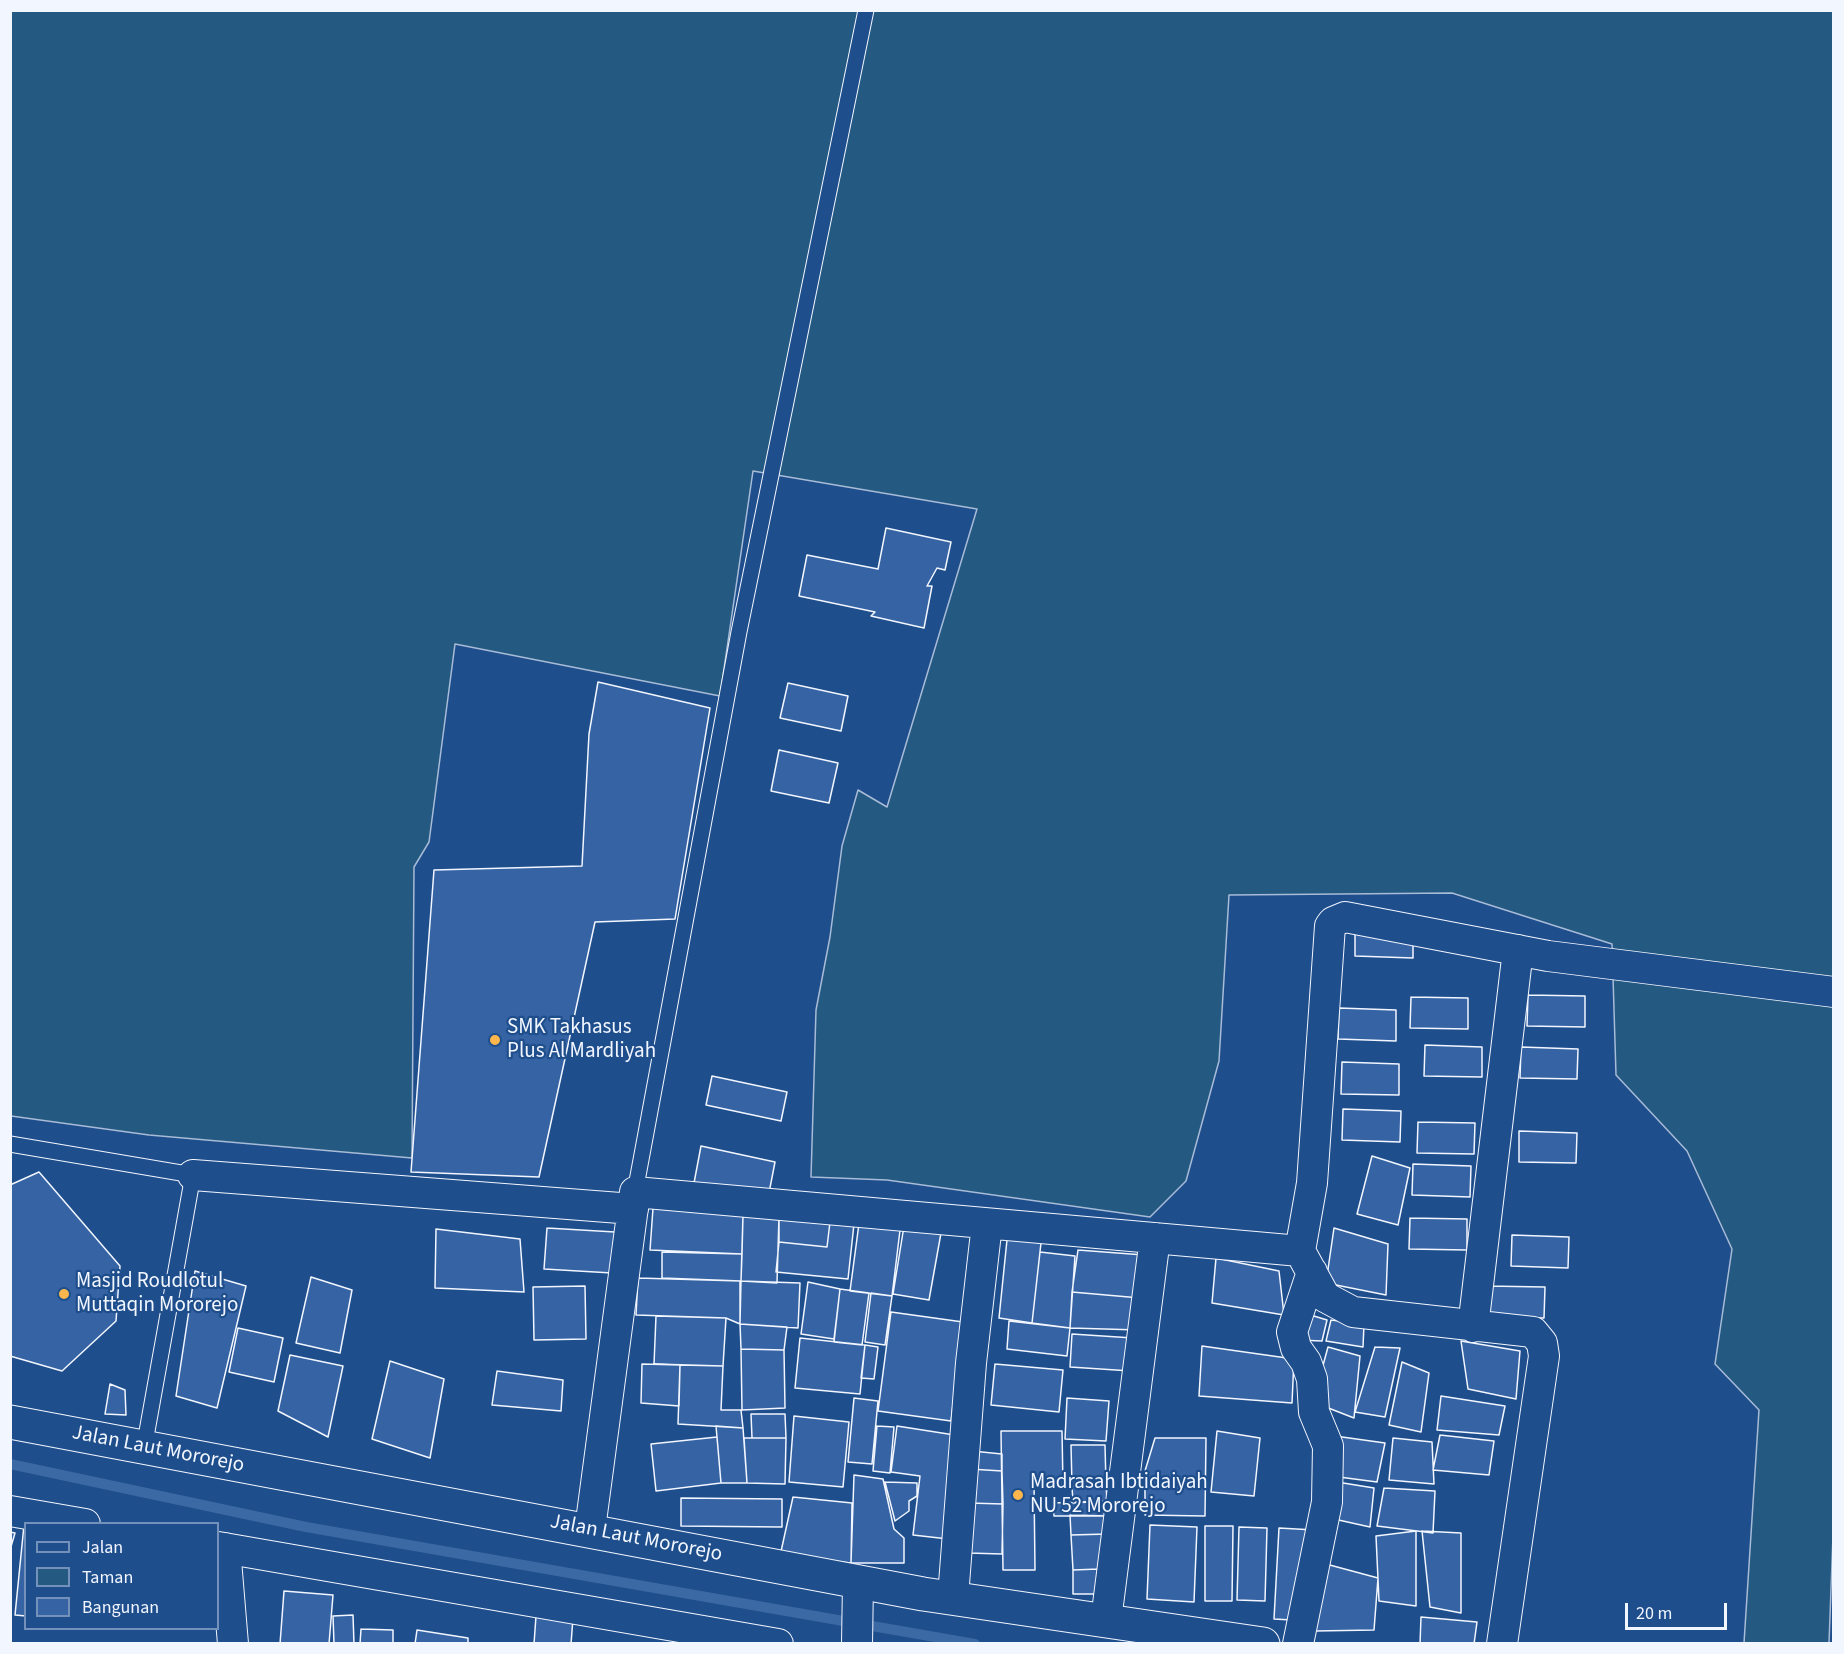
<!DOCTYPE html>
<style>
body{margin:0}
#map{position:relative;width:1844px;height:1654px;overflow:hidden;background:#1f4e8c;font-family:"Source Sans 3",sans-serif}
canvas{display:block}
.frame{position:absolute;inset:0;border:12px solid #f2f6ff;pointer-events:none}
.legend{position:absolute;left:24px;top:1522px;width:195px;height:108px;box-sizing:border-box;background:#1f4e8c;border:2px solid #7391ba;margin:0;padding:8px 10px;list-style:none;font-size:18px;color:#f2f6ff}
.legend li{display:flex;align-items:center;gap:12px;height:30px}
.legend b{width:30px;border:2px solid #7391ba}
.scale{position:absolute;left:1625px;top:1603px;width:102px;height:27px;box-sizing:border-box;border:3px solid #f2f6ff;border-top:0;padding-left:8px;font-size:18px;line-height:21px;white-space:nowrap;color:#f2f6ff;-webkit-text-stroke:4px #1f4e8c;paint-order:stroke}
</style>
<div id="map">
<canvas width="1844" height="1654"></canvas>
<div class="frame"></div>
<ul class="legend">
<li><b style="height:8px;background:#1f4e8c"></b>Jalan</li>
<li><b style="height:16px;background:#245a82"></b>Taman</li>
<li><b style="height:16px;background:#3563a3"></b>Bangunan</li>
</ul>
<div class="scale">20 m</div>
</div>
<script>
const ctx = document.querySelector('canvas').getContext('2d');
ctx.lineJoin = 'round';
function fillPath(path, color) { ctx.fillStyle = color; ctx.fill(path, 'evenodd'); }
const poly = rows => new Path2D(rows.map(r => 'M' + r).join(''));
function trace(path, color, width, dash) { ctx.strokeStyle = color; ctx.lineWidth = width; ctx.lineCap = dash ? 'butt' : 'round'; ctx.setLineDash(dash || []); ctx.stroke(path); }
function label(font, color, halo, rows, align = 'center') {
  ctx.font = font + ' "Source Sans 3",sans-serif'; ctx.lineWidth = 4.5; ctx.setLineDash([]); ctx.textBaseline = 'middle'; ctx.strokeStyle = halo; ctx.fillStyle = color; for (const [text, x, y, turn = 0] of rows) {
    ctx.save(); ctx.translate(x, y); ctx.rotate((+turn || 0) * Math.PI / 180); ctx.textAlign = isNaN(turn) ? turn : align; if (halo) ctx.strokeText(text, 0, 0); ctx.fillText(text, 0, 0); ctx.restore();
  }
}
const green = poly([
 [11,11,1833,11,1834,1509,1829,1643,1744,1643,1759,1410,1715,1364,1732,1249,1687,1151,1616,1075,1612,944,1452,893,1229,895,1219,1061,1186,1181,1150,1217,887,1180,811,1177,816,1010,830,937,842,846,858,790,887,807,977,509,753,471,720,696,455,644,429,842,414,867,412,1158,149,1135,11,1116,11,11]
]);
const stream = poly([
 [10,1464,306,1527,975,1644]
]);
const building = poly([
 [886,528,951,542,945,570,937,568,927,586,932,586,924,628,871,616,875,612,799,596,807,555,878,569,886,528],
 [598,682,710,708,675,919,595,922,539,1177,411,1172,434,870,582,866,589,734,598,682],
 [788,683,848,696,841,731,780,718,788,683],
 [779,750,838,763,829,803,771,791,779,750],
 [1355,925,1413,927,1413,958,1355,956,1355,925],
 [1528,995,1585,996,1585,1027,1527,1026,1528,995],
 [1411,997,1468,998,1468,1029,1410,1028,1411,997],
 [1339,1008,1396,1010,1396,1041,1338,1039,1339,1008],
 [1425,1045,1482,1047,1482,1077,1424,1076,1425,1045],
 [1521,1047,1578,1049,1577,1079,1520,1078,1521,1047],
 [1342,1062,1399,1064,1399,1095,1341,1094,1342,1062],
 [712,1076,787,1092,781,1121,706,1105,712,1076],
 [1343,1109,1401,1111,1400,1142,1342,1140,1343,1109],
 [1418,1122,1475,1123,1474,1154,1417,1153,1418,1122],
 [1519,1131,1577,1133,1576,1163,1519,1162,1519,1131],
 [701,1146,775,1162,768,1198,694,1183,701,1146],
 [1372,1156,1410,1168,1398,1225,1357,1214,1372,1156],
 [1413,1164,1471,1166,1470,1197,1412,1195,1413,1164],
 [39,1172,120,1266,116,1321,62,1371,10,1356,10,1185,39,1172],
 [653,1208,743,1215,742,1254,650,1250,653,1208],
 [743,1215,779,1216,777,1283,741,1281,743,1215],
 [779,1216,830,1222,827,1247,779,1242,779,1216],
 [860,1216,901,1222,892,1296,850,1291,860,1216],
 [1410,1218,1467,1219,1467,1250,1409,1249,1410,1218],
 [830,1222,854,1224,848,1279,776,1272,779,1242,827,1247,830,1222],
 [904,1226,941,1233,929,1300,893,1294,904,1226],
 [547,1228,615,1232,612,1273,544,1269,547,1228],
 [1334,1228,1388,1244,1386,1295,1326,1283,1334,1228],
 [436,1229,520,1239,524,1292,435,1288,436,1229],
 [1008,1230,1042,1234,1032,1323,999,1318,1008,1230],
 [1512,1235,1569,1237,1568,1268,1511,1266,1512,1235],
 [1078,1250,1144,1255,1140,1298,1072,1292,1078,1250],
 [662,1252,742,1254,741,1281,662,1278,662,1252],
 [1040,1252,1075,1256,1070,1328,1032,1323,1040,1252],
 [1216,1258,1279,1271,1284,1315,1212,1303,1216,1258],
 [195,1271,246,1286,217,1408,176,1396,195,1271],
 [311,1277,352,1290,340,1353,296,1343,311,1277],
 [638,1278,740,1281,740,1324,726,1318,636,1315,638,1278],
 [741,1281,800,1283,798,1328,740,1324,741,1281],
 [808,1282,840,1289,834,1339,801,1334,808,1282],
 [585,1286,586,1339,534,1340,533,1287,585,1286],
 [1487,1286,1545,1287,1544,1318,1486,1317,1487,1286],
 [840,1289,869,1293,862,1345,834,1342,840,1289],
 [1072,1292,1140,1298,1139,1330,1070,1328,1072,1292],
 [871,1293,892,1296,885,1345,865,1342,871,1293],
 [891,1312,963,1322,951,1421,878,1411,891,1312],
 [1304,1313,1327,1320,1322,1341,1298,1340,1304,1313],
 [656,1316,726,1318,723,1366,654,1364,656,1316],
 [1331,1320,1364,1324,1363,1347,1326,1341,1331,1320],
 [1009,1321,1070,1328,1067,1356,1007,1349,1009,1321],
 [740,1324,787,1327,784,1350,741,1349,740,1324],
 [238,1328,283,1338,274,1382,229,1372,238,1328],
 [1072,1334,1133,1338,1131,1371,1070,1367,1072,1334],
 [800,1338,865,1345,860,1394,795,1388,800,1338],
 [1461,1341,1520,1351,1516,1399,1468,1389,1461,1341],
 [865,1345,878,1347,874,1379,861,1378,865,1345],
 [1202,1346,1294,1359,1292,1403,1199,1396,1202,1346],
 [1328,1347,1360,1356,1354,1418,1313,1402,1328,1347],
 [1375,1347,1400,1348,1385,1417,1355,1412,1375,1347],
 [741,1349,784,1350,785,1408,742,1410,741,1349],
 [290,1355,343,1366,328,1437,278,1411,290,1355],
 [390,1361,444,1379,430,1458,372,1439,390,1361],
 [1402,1362,1429,1373,1421,1432,1389,1425,1402,1362],
 [642,1364,680,1365,679,1406,641,1403,642,1364],
 [995,1364,1063,1370,1059,1412,991,1405,995,1364],
 [680,1365,723,1366,721,1410,741,1410,743,1428,678,1424,680,1365],
 [497,1371,563,1380,561,1411,492,1405,497,1371],
 [110,1384,125,1390,126,1415,105,1414,110,1384],
 [1441,1396,1505,1406,1499,1435,1437,1430,1441,1396],
 [854,1398,878,1401,872,1464,848,1462,854,1398],
 [1067,1398,1109,1401,1106,1441,1065,1439,1067,1398],
 [751,1414,785,1414,786,1438,752,1438,751,1414],
 [794,1416,849,1422,843,1487,789,1482,794,1416],
 [716,1426,743,1428,747,1483,721,1483,716,1426],
 [877,1426,894,1427,890,1473,873,1471,877,1426],
 [897,1426,961,1436,957,1540,913,1535,920,1476,891,1472,897,1426],
 [1001,1431,1062,1431,1063,1485,1034,1485,1035,1570,1003,1570,1001,1431],
 [1217,1431,1260,1438,1254,1496,1211,1492,1217,1431],
 [1440,1435,1494,1441,1489,1475,1433,1470,1440,1435],
 [1335,1436,1385,1443,1377,1482,1339,1477,1335,1436],
 [717,1437,721,1483,656,1491,651,1444,717,1437],
 [744,1438,786,1438,785,1484,747,1483,744,1438],
 [1155,1438,1206,1438,1205,1516,1145,1515,1145,1471,1155,1438],
 [1393,1438,1432,1442,1434,1484,1389,1480,1393,1438],
 [1071,1445,1105,1445,1106,1484,1072,1486,1071,1445],
 [972,1451,1002,1454,1002,1471,970,1469,972,1451],
 [970,1469,1002,1471,1003,1504,969,1503,970,1469],
 [854,1475,883,1479,894,1529,904,1538,904,1563,851,1563,854,1475],
 [885,1482,917,1483,917,1496,909,1501,909,1511,895,1521,885,1482],
 [1337,1482,1374,1488,1370,1527,1334,1519,1337,1482],
 [1106,1484,1107,1501,1073,1503,1072,1486,1106,1484],
 [1384,1488,1435,1491,1433,1533,1377,1526,1384,1488],
 [793,1497,852,1503,851,1563,780,1556,793,1497],
 [681,1498,782,1499,782,1527,681,1526,681,1498],
 [1107,1501,1108,1516,1054,1516,1053,1503,1107,1501],
 [969,1503,1003,1504,1002,1554,968,1553,969,1503],
 [1070,1515,1108,1516,1109,1534,1071,1535,1070,1515],
 [24,1525,26,1526,26,1616,15,1615,24,1525],
 [1150,1525,1197,1527,1194,1602,1147,1599,1150,1525],
 [1205,1526,1233,1526,1232,1601,1205,1601,1205,1526],
 [1239,1527,1267,1528,1265,1601,1237,1600,1239,1527],
 [1279,1528,1314,1530,1309,1621,1274,1619,1279,1528],
 [1416,1531,1416,1606,1379,1601,1376,1536,1416,1531],
 [1422,1531,1461,1533,1461,1613,1430,1607,1422,1531],
 [10,1532,15,1533,10,1550,10,1532],
 [1106,1534,1099,1569,1073,1570,1071,1535,1106,1534],
 [1326,1564,1378,1578,1374,1630,1315,1631,1326,1564],
 [1099,1569,1100,1594,1073,1594,1073,1570,1099,1569],
 [284,1591,333,1595,329,1644,280,1644,284,1591],
 [353,1615,354,1644,334,1644,333,1616,353,1615],
 [536,1616,573,1618,571,1644,534,1644,536,1616],
 [1421,1617,1477,1622,1474,1644,1420,1644,1421,1617],
 [361,1629,393,1630,393,1644,360,1644,361,1629],
 [417,1630,468,1638,468,1644,415,1644,417,1630]
]);
const lane = poly([
 [10,1144,193,1175,144,1448],
 [635,1192,739,632,866,10]
]);
const street = poly([
 [193,1175,633,1209],
 [1473,1327,1518,950],
 [10,1511,85,1524],
 [590,1529,635,1192,1300,1251],
 [218,1547,778,1644],
 [225,1548,233,1644],
 [953,1597,971,1363,987,1224],
 [1106,1620,1155,1238],
 [857,1644,858,1582],
 [1298,1644,1327,1502,1328,1446,1314,1412,1312,1379,1306,1362,1296,1348,1292,1332,1312,1272],
 [1502,1644,1544,1356,1542,1343,1533,1332,1353,1312,1325,1297,1300,1251,1312,1183,1330,926,1333,922,1345,917,1548,956,1834,992]
]);
const secondary = poly([
 [10,1422,923,1594,1263,1644]
]);
const markers = [
 [495,1040,6,"#ffb74d"],
 [64,1294,6,"#ffb74d"],
 [1018,1495,6,"#ffb74d"]
];
const poiNames = [
 ["SMK Takhasus",507,1028],
 ["Plus Al Mardliyah",507,1052],
 ["Masjid Roudlotul",76,1282],
 ["Muttaqin Mororejo",76,1306],
 ["Madrasah Ibtidaiyah",1030,1483],
 ["NU 52 Mororejo",1030,1507]
];
const streetNames = [
 ["Jalan Laut Mororejo",158,1450,11],
 ["Jalan Laut Mororejo",636,1539,11]
];
fillPath(green, '#245a82');
trace(green, '#a8bbd7', 1.5);
trace(stream, '#3b69a3', 10);
fillPath(building, '#3563a3');
trace(building, '#f2f6ff', 1.5);
trace(lane, '#f2f6ff', 17);
trace(street, '#f2f6ff', 32);
trace(secondary, '#f2f6ff', 35);
trace(lane, '#1f4e8c', 15);
trace(street, '#1f4e8c', 30);
trace(secondary, '#1f4e8c', 33);
for (const [x, y, r, color] of markers) { const dot = new Path2D(); dot.arc(x, y, r, 0, 2 * Math.PI); ctx.fillStyle = color; ctx.fill(dot); trace(dot, '#1f4e8c', 2); }
label('21px', '#f2f6ff', '#1f4e8c', poiNames, 'left');
label('21px', '#f2f6ff', '#1f4e8c', streetNames);
</script>
